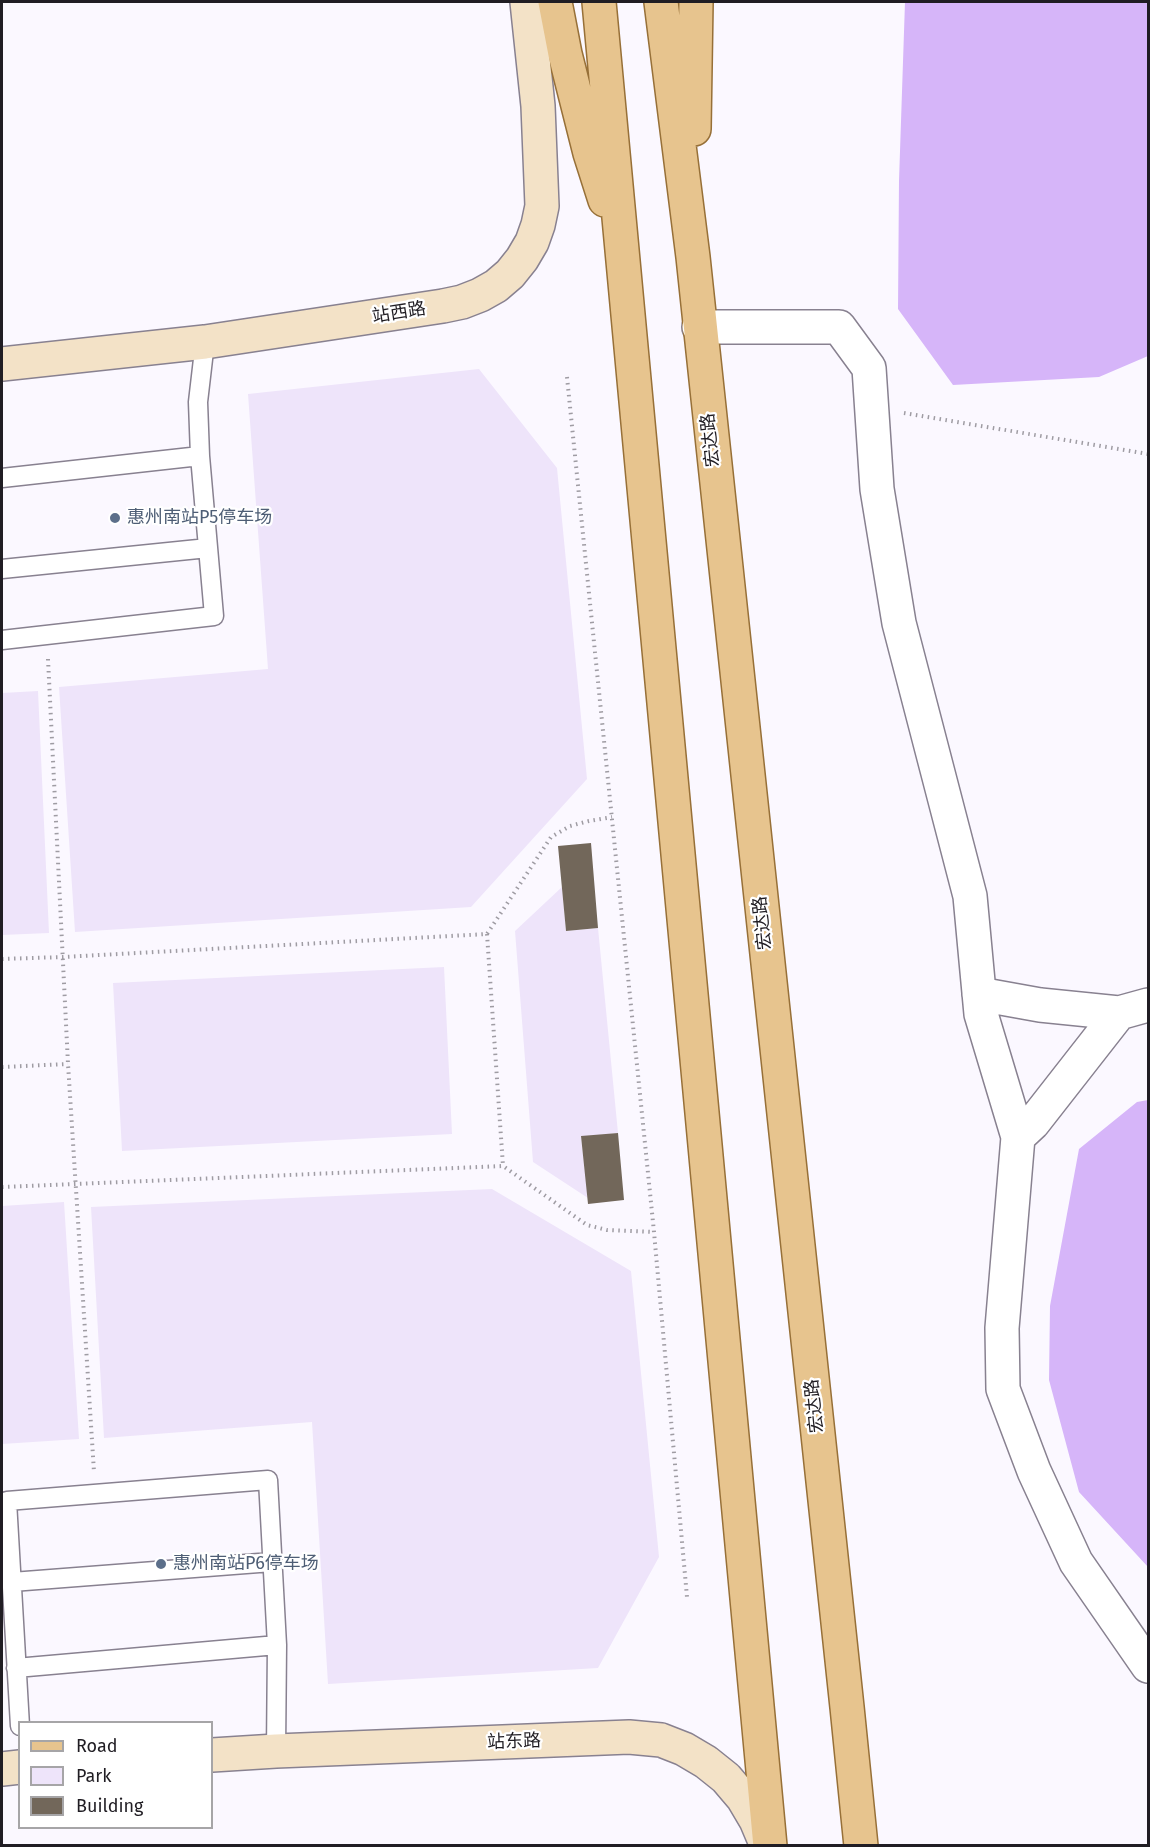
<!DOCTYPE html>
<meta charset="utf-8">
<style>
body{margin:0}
#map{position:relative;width:1150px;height:1847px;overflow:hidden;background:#fbf8ff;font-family:"Fira Sans",sans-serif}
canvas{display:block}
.frame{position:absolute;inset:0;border:3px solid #201d23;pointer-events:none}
.legend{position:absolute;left:18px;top:1721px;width:195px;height:108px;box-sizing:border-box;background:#fff;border:2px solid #a6a5a7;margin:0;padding:8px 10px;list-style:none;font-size:18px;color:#201d23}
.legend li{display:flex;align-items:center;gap:12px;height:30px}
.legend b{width:30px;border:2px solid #a6a5a7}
</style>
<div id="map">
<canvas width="1150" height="1847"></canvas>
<div class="frame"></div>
<ul class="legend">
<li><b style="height:8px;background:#e7c48e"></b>Road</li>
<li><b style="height:16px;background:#eee4fa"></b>Park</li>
<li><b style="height:16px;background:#72675a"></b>Building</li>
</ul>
</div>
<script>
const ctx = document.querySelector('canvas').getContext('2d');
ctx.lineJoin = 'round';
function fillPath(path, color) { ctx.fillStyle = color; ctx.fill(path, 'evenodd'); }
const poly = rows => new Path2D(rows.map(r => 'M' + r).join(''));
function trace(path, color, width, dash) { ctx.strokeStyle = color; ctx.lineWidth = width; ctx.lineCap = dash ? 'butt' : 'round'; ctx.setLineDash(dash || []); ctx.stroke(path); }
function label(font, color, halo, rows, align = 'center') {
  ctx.font = font + ' "Fira Sans","Noto Sans SC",sans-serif'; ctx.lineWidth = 4.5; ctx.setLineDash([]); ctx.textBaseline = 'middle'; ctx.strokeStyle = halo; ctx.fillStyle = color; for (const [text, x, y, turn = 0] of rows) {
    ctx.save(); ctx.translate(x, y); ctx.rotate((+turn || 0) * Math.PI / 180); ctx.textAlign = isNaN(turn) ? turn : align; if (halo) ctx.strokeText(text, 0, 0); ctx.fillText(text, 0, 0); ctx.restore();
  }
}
const green = poly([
 [479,369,557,468,587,779,471,907,75,932,59,687,268,669,248,394],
 [38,691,49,933,2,935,2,693],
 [562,887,566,931,598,928,618,1133,581,1137,588,1198,533,1162,515,931],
 [444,967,452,1134,122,1151,113,983],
 [492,1189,631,1271,659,1557,598,1668,328,1684,312,1422,104,1438,91,1207],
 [64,1202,79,1439,2,1444,2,1206]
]);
const forest = poly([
 [905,2,1148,2,1148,356,1099,377,953,385,898,309,899,181],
 [1148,1100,1148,1567,1079,1492,1049,1380,1050,1306,1079,1149,1137,1102]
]);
const building = poly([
 [591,843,598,928,566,931,558,846],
 [618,1133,624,1200,588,1204,581,1136]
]);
const path = poly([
 [567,377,654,1232,687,1597],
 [904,413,1148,454],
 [48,659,68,1064,94,1472],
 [487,934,503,1166],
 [2,959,63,957,487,934,551,837,570,826,589,821,612,817],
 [2,1067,68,1064],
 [2,1187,503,1166,587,1225,607,1230,654,1232]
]);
const lane = poly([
 [2,478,200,456],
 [2,569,208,548],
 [2,640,214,616,200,456,198,402,205,342],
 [12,1582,272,1562],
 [16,1668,277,1645],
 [20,1726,7,1501,268,1480,277,1645,276,1751]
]);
const street = poly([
 [699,327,839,327,869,368,877,489,899,623,970,896,981,1014,1018,1137,1002,1328,1003,1389,1034,1471,1076,1562,1148,1666],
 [979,994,1040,1005,1119,1013,1148,1005],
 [1018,1137,1033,1123,1119,1013]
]);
const secondary = poly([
 [2,364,205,342,443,306,462,302,480,295,496,286,510,274,522,259,532,242,538,225,542,206,538,106,527,2],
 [212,1755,276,1751,629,1737,661,1740,684,1749,706,1762,726,1778,743,1798,756,1820,767,1846],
 [2,1769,20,1767]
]);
const primary = poly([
 [555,2,565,54,590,153,605,200],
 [599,2,770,1846],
 [661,2,693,257,847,1707,861,1846],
 [694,129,696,2]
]);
const markers = [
 [115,518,6,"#5c6f8a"],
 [161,1564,6,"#5c6f8a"]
];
const streetNames = [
 ["站西路",399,313,-9],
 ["宏达路",711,440,-96],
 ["宏达路",763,923,-96],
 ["宏达路",815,1406,-96],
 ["站东路",514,1742,-2]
];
const serviceNames = [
 ["惠州南站P5停车场",127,518],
 ["惠州南站P6停车场",173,1564]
];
fillPath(green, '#eee4fa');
fillPath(forest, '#d6b5f9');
fillPath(building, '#72675a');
trace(lane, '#888190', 21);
trace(street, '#888190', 36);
trace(secondary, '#888190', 36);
trace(primary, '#977038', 36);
trace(path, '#9f9ca3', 4, [1.5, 4.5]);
trace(lane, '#fff', 18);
trace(street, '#fff', 33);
trace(secondary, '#f3e2c7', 33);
trace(primary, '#e7c48e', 33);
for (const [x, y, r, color] of markers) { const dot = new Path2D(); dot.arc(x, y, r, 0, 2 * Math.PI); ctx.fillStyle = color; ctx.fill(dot); trace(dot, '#fff', 2); }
label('18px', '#201d23', '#fff', streetNames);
label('18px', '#4e5e75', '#fff', serviceNames, 'left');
</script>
